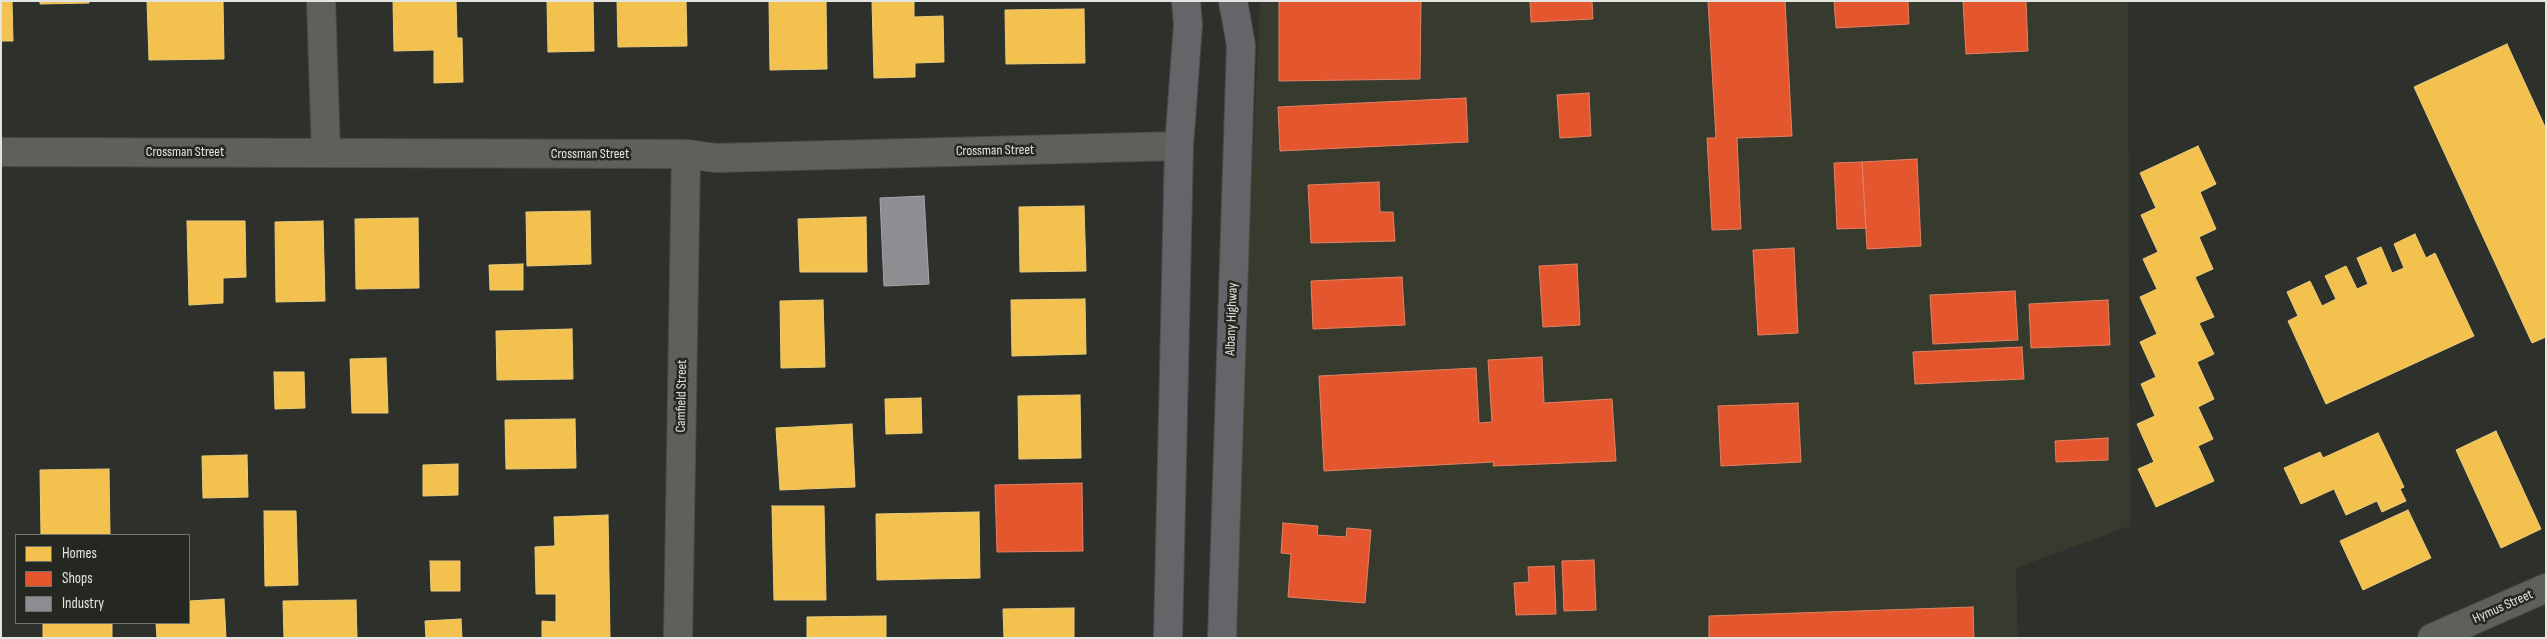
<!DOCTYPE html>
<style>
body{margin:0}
#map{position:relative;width:2547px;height:639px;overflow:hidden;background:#2e302c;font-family:"Sofia Sans Condensed",sans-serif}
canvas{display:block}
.frame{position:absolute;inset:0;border:2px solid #e2e4df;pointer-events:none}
.legend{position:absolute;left:15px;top:534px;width:175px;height:90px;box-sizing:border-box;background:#252820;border:1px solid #71736c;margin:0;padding:6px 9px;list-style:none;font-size:15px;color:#e2e4df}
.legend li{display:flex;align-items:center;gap:10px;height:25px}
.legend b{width:25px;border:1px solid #71736c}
</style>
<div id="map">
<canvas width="2547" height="639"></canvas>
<div class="frame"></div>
<ul class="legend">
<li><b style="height:14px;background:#f2c14e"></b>Homes</li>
<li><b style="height:14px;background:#e4572e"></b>Shops</li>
<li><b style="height:14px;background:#8d8d92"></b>Industry</li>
</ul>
</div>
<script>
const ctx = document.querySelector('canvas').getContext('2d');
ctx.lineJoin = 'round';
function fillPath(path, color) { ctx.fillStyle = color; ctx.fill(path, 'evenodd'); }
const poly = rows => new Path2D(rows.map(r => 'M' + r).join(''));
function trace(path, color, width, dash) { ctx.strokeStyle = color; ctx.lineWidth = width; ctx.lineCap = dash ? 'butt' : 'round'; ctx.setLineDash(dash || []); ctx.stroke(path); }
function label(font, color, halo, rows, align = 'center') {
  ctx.font = font + ' "Sofia Sans Condensed",sans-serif'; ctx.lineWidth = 5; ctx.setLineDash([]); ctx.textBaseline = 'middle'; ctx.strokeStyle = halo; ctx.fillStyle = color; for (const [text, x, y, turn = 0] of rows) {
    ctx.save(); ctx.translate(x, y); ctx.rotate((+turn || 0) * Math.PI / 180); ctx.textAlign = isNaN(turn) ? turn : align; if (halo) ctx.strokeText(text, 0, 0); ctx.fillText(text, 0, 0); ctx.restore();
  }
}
const built = poly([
 [1260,1,2128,1,2130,526,2016,568,2018,638,1230,638]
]);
const homes = poly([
 [1,1,12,1,13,41,1,41,1,1],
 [40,1,89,1,89,3,40,4,40,1],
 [147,1,223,1,224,59,149,60,147,1],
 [393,1,456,1,457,38,462,38,463,82,434,83,434,50,394,51,393,1],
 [547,1,593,1,594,51,548,52,547,1],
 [617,1,686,1,687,46,618,47,617,1],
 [769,1,826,1,827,69,770,70,769,1],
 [872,1,914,1,914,17,943,16,944,62,915,63,915,77,874,78,872,1],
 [1084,9,1085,63,1006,64,1005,10,1084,9],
 [2507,44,2546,129,2546,337,2532,343,2414,87,2507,44],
 [2198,146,2216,184,2200,192,2216,229,2199,237,2213,269,2195,277,2214,317,2199,323,2214,354,2197,362,2214,399,2198,407,2213,439,2198,446,2214,481,2156,507,2138,469,2154,462,2137,424,2155,416,2141,384,2156,377,2140,342,2157,334,2140,297,2157,289,2143,259,2158,252,2141,215,2156,208,2140,173,2198,146],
 [1084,206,1086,271,1020,272,1019,207,1084,206],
 [590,211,591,264,527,266,526,212,590,211],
 [866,217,867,272,800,272,798,219,866,217],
 [418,218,419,288,356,289,355,219,418,218],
 [187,221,245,221,246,277,223,278,223,303,189,305,187,221],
 [323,221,325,301,276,302,275,222,323,221],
 [2415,234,2426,258,2435,253,2474,336,2326,404,2288,321,2298,316,2287,292,2310,281,2322,306,2336,299,2325,276,2346,266,2357,289,2368,284,2357,258,2381,247,2392,273,2404,268,2394,244,2415,234],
 [523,264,523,290,490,290,489,265,523,264],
 [1085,299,1086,354,1012,356,1011,300,1085,299],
 [823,300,825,367,781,368,780,301,823,300],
 [572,329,573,379,497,380,496,331,572,329],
 [386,358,388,413,352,413,350,359,386,358],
 [274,372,304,372,305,408,275,409,274,372],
 [1080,395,1081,458,1019,459,1018,396,1080,395],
 [921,398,922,433,886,434,885,399,921,398],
 [575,419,576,468,506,469,505,420,575,419],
 [852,424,855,487,780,490,776,428,852,424],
 [2496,431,2541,529,2501,548,2456,450,2496,431],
 [2378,433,2404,487,2400,489,2406,501,2382,512,2377,501,2346,515,2334,489,2301,504,2284,468,2320,452,2323,458,2378,433],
 [247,455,248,497,203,498,202,456,247,455],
 [458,464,458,495,423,496,423,465,458,464],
 [109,469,110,535,41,535,40,470,109,469],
 [772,506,824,506,826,600,774,600,772,506],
 [2408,510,2431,558,2363,590,2340,541,2408,510],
 [264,511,296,511,298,585,265,586,264,511],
 [979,512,980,578,877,580,876,514,979,512],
 [608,515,610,638,542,638,542,621,556,622,556,594,536,594,535,547,555,546,554,517,608,515],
 [430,561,460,561,460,591,431,591,430,561],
 [224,599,226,638,157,638,156,623,189,623,189,601,224,599],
 [356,600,357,638,284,638,283,601,356,600],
 [1074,608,1074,638,1004,638,1003,609,1074,608],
 [886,616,886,638,807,638,807,617,886,616],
 [461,619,462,638,426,638,425,621,461,619],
 [43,623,112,623,112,638,43,638,43,623]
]);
const shops = poly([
 [1279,1,1421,1,1420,79,1279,81,1279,1],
 [1530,1,1592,1,1593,19,1531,22,1530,1],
 [1708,1,1785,1,1792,136,1737,138,1741,229,1712,230,1707,138,1716,138,1708,1],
 [1834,1,1908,1,1909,24,1836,28,1834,1],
 [1963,1,2026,1,2028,51,1966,54,1963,1],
 [1589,93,1591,136,1560,138,1557,95,1589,93],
 [1466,98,1468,142,1280,151,1278,107,1466,98],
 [1917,159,1921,246,1867,249,1862,162,1917,159],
 [1862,162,1866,228,1837,229,1834,163,1862,162],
 [1379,182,1380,212,1393,212,1395,241,1311,243,1308,185,1379,182],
 [1794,248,1798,333,1758,335,1753,250,1794,248],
 [1577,264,1580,325,1543,327,1539,266,1577,264],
 [1402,277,1405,325,1313,329,1311,281,1402,277],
 [2015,291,2018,340,1933,344,1930,295,2015,291],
 [2108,300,2110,345,2031,348,2029,304,2108,300],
 [2022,347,2024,379,1915,384,1913,352,2022,347],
 [1542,357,1544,403,1612,399,1616,461,1493,466,1494,462,1324,471,1319,376,1476,368,1479,423,1492,422,1488,360,1542,357],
 [1798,403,1801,462,1721,466,1718,406,1798,403],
 [2108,438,2108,460,2056,462,2055,441,2108,438],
 [1082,483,1083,551,997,552,995,485,1082,483],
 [1283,523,1318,526,1317,535,1346,537,1347,528,1371,530,1365,603,1288,597,1291,554,1281,553,1283,523],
 [1594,560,1596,610,1564,611,1562,561,1594,560],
 [1554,566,1556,614,1516,615,1514,583,1529,582,1528,567,1554,566],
 [1973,607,1974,638,1709,638,1709,616,1973,607]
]);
const industry = poly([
 [924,196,929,284,884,286,880,198,924,196]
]);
const minor = poly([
 [321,1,326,153],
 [1,152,686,154,716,158,1179,146],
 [678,638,686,154],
 [2432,638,2546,588]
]);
const highway = poly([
 [1168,638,1179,146,1188,25,1186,1],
 [1222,638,1241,45,1233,1]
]);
const streetNames = [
 ["Crossman Street",995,151,-1],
 ["Crossman Street",185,152],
 ["Crossman Street",590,154],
 ["Albany Highway",1232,319,-88],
 ["Camfield Street",682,396,-89],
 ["Hymus Street",2503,607,-24]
];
fillPath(built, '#363b2e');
fillPath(homes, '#f2c14e');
trace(homes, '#edcc7a', 1);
fillPath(shops, '#e4572e');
trace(shops, '#e38163', 1);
fillPath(industry, '#8d8d92');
trace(industry, '#a6a7a9', 1);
trace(minor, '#4b4d49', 30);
trace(highway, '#4b4d49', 30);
trace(minor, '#5e605c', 28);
trace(highway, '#656468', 28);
label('14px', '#e2e4df', '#252820', streetNames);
</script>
